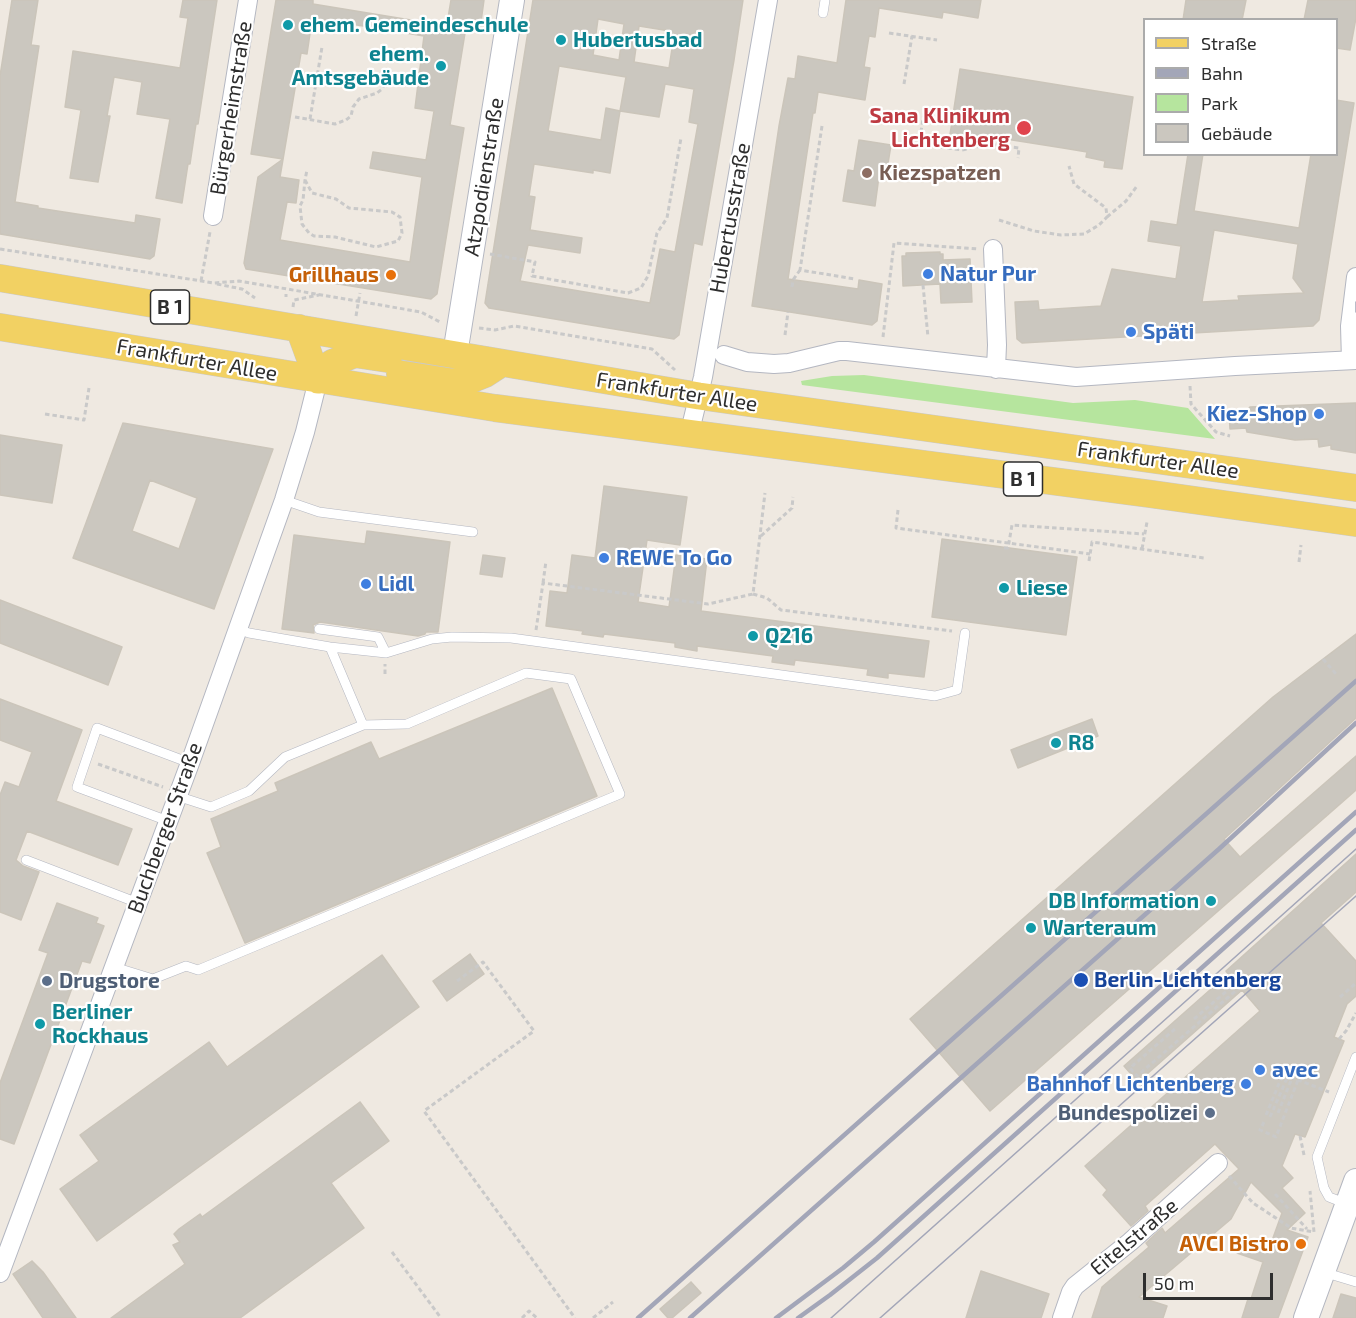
<!DOCTYPE html>
<meta charset="utf-8">
<style>
body{margin:0}
#map{position:relative;width:1356px;height:1318px;overflow:hidden;background:#efe9e1;font-family:"Exo 2",sans-serif}
canvas{display:block}
.legend{position:absolute;left:1143px;top:18px;width:195px;height:138px;box-sizing:border-box;background:#fff;border:2px solid #ababab;margin:0;padding:8px 10px;list-style:none;font-size:18px;color:#2e2e2e}
.legend li{display:flex;align-items:center;gap:12px;height:30px}
.legend b{width:30px;border:2px solid #ababab}
.scale{position:absolute;left:1143px;top:1273px;width:130px;height:27px;box-sizing:border-box;border:3px solid #2e2e2e;border-top:0;padding-left:8px;font-size:18px;line-height:21px;white-space:nowrap;color:#2e2e2e;-webkit-text-stroke:4px #fff;paint-order:stroke}
</style>
<div id="map">
<canvas width="1356" height="1318"></canvas>
<ul class="legend">
<li><b style="height:8px;background:#f2d163"></b>Straße</li>
<li><b style="height:8px;background:#a3a6b8"></b>Bahn</li>
<li><b style="height:16px;background:#b6e59e"></b>Park</li>
<li><b style="height:16px;background:#cbc7bf"></b>Gebäude</li>
</ul>
<div class="scale">50 m</div>
</div>
<script>
const ctx = document.querySelector('canvas').getContext('2d');
ctx.lineJoin = 'round';
function fillPath(path, color) { ctx.fillStyle = color; ctx.fill(path, 'evenodd'); }
const poly = rows => new Path2D(rows.map(r => 'M' + r).join(''));
function trace(path, color, width, dash) { ctx.strokeStyle = color; ctx.lineWidth = width; ctx.lineCap = dash ? 'butt' : 'round'; ctx.setLineDash(dash || []); ctx.stroke(path); }
function label(font, color, halo, rows, align = 'center') {
  ctx.font = font + ' "Exo 2",sans-serif'; ctx.lineWidth = 4.5; ctx.setLineDash([]); ctx.textBaseline = 'middle'; ctx.strokeStyle = halo; ctx.fillStyle = color; for (const [text, x, y, turn = 0] of rows) {
    ctx.save(); ctx.translate(x, y); ctx.rotate((+turn || 0) * Math.PI / 180); ctx.textAlign = isNaN(turn) ? turn : align; if (halo) ctx.strokeText(text, 0, 0); ctx.fillText(text, 0, 0); ctx.restore();
  }
}
const green = poly([
 [864,375,1073,403,1135,400,1188,408,1215,439,802,385,801,381,832,376]
]);
const building = poly([
 [12,0,38,0,31,45,39,46,15,202,38,206,38,208,135,223,136,215,160,219,154,256,150,259,0,234,0,76,12,0],
 [183,0,217,0,198,124,196,124,190,164,188,164,182,203,156,198,170,119,137,114,142,82,114,77,107,116,110,116,98,182,70,178,81,110,65,107,73,51,180,68,188,18,180,17,183,0],
 [276,0,313,0,313,4,429,23,429,20,447,24,451,0,484,0,480,29,466,27,450,125,464,128,437,294,431,299,246,269,244,263,258,177,283,159,251,154,276,0],
 [312,20,344,26,345,23,424,36,415,108,434,111,426,160,373,152,370,168,422,177,410,262,280,240,287,202,296,203,299,180,280,177,301,53,307,54,312,20],
 [533,0,743,0,734,60,702,245,694,243,679,335,674,339,489,308,485,303,533,0],
 [598,19,624,24,619,60,593,55,598,19],
 [639,26,670,31,669,36,674,36,669,68,634,62,639,26],
 [559,66,626,77,620,111,606,108,601,140,548,131,559,66],
 [665,84,694,89,689,122,698,124,675,252,660,249,650,303,520,281,528,245,580,253,582,238,530,230,535,197,529,196,534,164,593,173,593,170,610,173,620,111,659,117,665,84],
 [846,0,981,0,978,18,943,12,942,18,879,8,875,37,869,36,864,67,870,68,865,100,818,92,815,113,813,113,788,279,858,289,859,280,882,284,877,321,872,325,752,306,779,126,788,78,795,79,798,56,837,63,846,0],
 [1186,0,1246,0,1242,20,1183,20,1186,0],
 [1308,0,1356,0,1356,18,1350,50,1336,48,1336,20,1304,20,1308,0],
 [960,69,1133,97,1122,169,1104,167,1105,161,1086,157,1087,152,1063,148,987,136,986,142,967,138,966,144,949,141,960,69],
 [1336,100,1354,103,1319,320,1313,326,1022,343,1017,339,1015,302,1038,301,1039,310,1101,306,1112,269,1176,279,1181,246,1148,241,1151,221,1177,225,1188,154,1203,154,1194,211,1299,228,1311,154,1336,154,1336,100],
 [1214,230,1298,244,1293,278,1304,293,1238,296,1239,300,1202,302,1214,230],
 [859,140,891,145,886,176,879,176,875,206,843,201,848,170,854,171,859,140],
 [940,252,940,254,943,254,943,260,970,259,972,302,941,303,940,284,903,286,902,256,906,256,906,253,940,252],
 [1356,403,1356,453,1331,449,1331,445,1319,447,1318,439,1295,440,1247,432,1246,428,1230,429,1229,412,1246,412,1250,407,1356,403],
 [123,423,273,449,214,609,73,558,123,423],
 [150,480,197,498,179,549,132,531,150,480],
 [0,435,62,445,52,503,0,495,0,435],
 [604,486,687,497,680,545,647,540,638,602,669,607,676,555,707,559,701,611,929,641,924,677,888,673,888,678,867,675,868,669,795,660,794,665,772,662,773,656,697,646,697,651,675,647,675,643,604,634,603,637,582,634,583,631,546,626,550,591,567,593,572,555,595,558,604,486],
 [367,531,450,542,438,632,426,632,425,634,418,636,320,622,313,625,314,633,282,629,294,535,365,544,367,531],
 [942,539,1077,557,1066,635,932,617,942,539],
 [483,555,505,558,502,577,480,574,483,555],
 [0,600,122,647,108,685,0,643,0,600],
 [1356,634,1356,718,1224,839,1240,857,1356,756,1356,790,990,1111,910,1019,1273,697,1356,634],
 [552,688,597,796,245,943,207,853,221,847,211,819,278,791,275,783,371,742,379,759,552,688],
 [0,699,82,730,56,801,132,829,118,865,27,831,16,860,23,866,39,872,21,920,0,912,0,795,5,782,19,787,32,752,0,740,0,699],
 [1092,719,1098,736,1018,768,1011,750,1092,719],
 [1356,854,1356,892,1321,923,1356,961,1356,996,1347,1004,1334,1037,1344,1041,1305,1137,1295,1134,1282,1166,1293,1178,1282,1188,1305,1213,1287,1230,1308,1237,1278,1318,1242,1318,1248,1299,1251,1299,1263,1262,1237,1253,1242,1239,1269,1249,1282,1213,1251,1182,1231,1219,1139,1297,1167,1306,1163,1318,1092,1318,1102,1287,1149,1247,1146,1243,1162,1228,1165,1233,1239,1169,1215,1144,1145,1206,1148,1211,1131,1226,1103,1195,1107,1190,1085,1166,1260,1011,1242,990,1138,1082,1124,1066,1228,974,1226,971,1356,854],
 [57,903,98,918,96,923,104,926,90,963,82,961,14,1144,0,1139,0,1083,48,953,39,950,57,903],
 [470,954,484,974,447,1001,433,981,470,954],
 [382,955,419,1007,97,1241,60,1189,99,1161,80,1135,209,1042,227,1067,382,955],
 [360,1102,389,1141,331,1183,364,1228,240,1318,111,1318,185,1264,173,1245,180,1242,174,1234,179,1229,200,1214,202,1217,360,1102],
 [32,1261,43,1272,76,1318,43,1318,13,1274,32,1261],
 [981,1271,1049,1294,1041,1318,966,1318,981,1271],
 [691,1282,701,1293,672,1318,668,1318,660,1309,691,1282],
 [1341,1294,1356,1298,1356,1318,1333,1318,1341,1294]
]);
const path = poly([
 [889,33,937,40],
 [904,84,912,36],
 [924,113,919,144,962,150,989,144,1019,148,1018,158],
 [295,117,335,124,346,120,351,116,353,107,359,99,377,93,382,89,390,76,397,75],
 [310,119,322,47],
 [822,126,800,270,855,279],
 [305,180,312,193,336,199,349,208,392,212,400,217,402,233,398,241,376,247,335,237,314,236,309,233,302,224,300,206,303,200,305,180,307,170],
 [1107,217,1126,201,1137,186],
 [999,220,1034,231,1061,235,1084,234,1099,225,1107,217,1106,208,1074,184,1069,166],
 [0,249,214,283,239,281,287,289,421,312,440,322],
 [490,254,535,262,532,276,628,293,641,288,648,276,657,233,667,218,681,138],
 [201,281,210,232],
 [217,284,242,289,255,298],
 [923,285,928,337],
 [792,287,793,280,800,270],
 [286,297,286,294],
 [293,307,294,300,319,295],
 [356,316,360,293],
 [479,328,495,330,514,326,652,349,675,370],
 [785,335,788,312],
 [883,337,894,243,978,249],
 [1190,386,1191,404,1216,432,1230,436],
 [45,414,84,420,89,388],
 [898,510,896,528,1090,554],
 [761,536,792,508,793,497],
 [1004,548,1008,548,1012,525,1144,534],
 [1142,549,1147,522],
 [1089,561,1092,542,1204,558],
 [1299,562,1301,545],
 [543,583,546,561],
 [753,594,767,598,781,610,952,631],
 [536,630,543,583,708,604,753,594,765,493],
 [1323,659,1336,674],
 [385,674,385,664],
 [98,764,163,787],
 [457,981,483,962,534,1031,424,1111,575,1318],
 [1222,987,1232,978],
 [1340,997,1356,983],
 [1194,1019,1236,983],
 [1175,1029,1130,1068,1137,1076,1240,987],
 [1339,1039,1346,1031,1356,1013],
 [1278,1113,1292,1078],
 [1266,1115,1283,1074,1329,1092],
 [1270,1117,1288,1076],
 [1264,1122,1260,1130,1276,1137,1298,1080],
 [1300,1136,1304,1155],
 [1229,1176,1253,1203,1291,1228,1314,1232,1310,1191],
 [1275,1194,1307,1229],
 [392,1252,441,1318],
 [522,1318,529,1311,537,1318],
 [593,1318,613,1302]
]);
const lane = poly([
 [823,13,825,0],
 [284,500,319,512,473,532],
 [237,629,249,633,330,647,386,653,432,639,452,637,511,638,935,696,957,690,965,633],
 [319,629,378,637,386,653],
 [177,796,211,807,249,791,285,757,363,725],
 [168,821,77,787,97,728,190,763],
 [26,860,138,903],
 [114,967,153,979,186,966,198,970,620,794,571,679,526,673,407,724,363,725,330,647],
 [1347,1204,1329,1197,1324,1188,1317,1157,1356,1057],
 [1323,1272,1356,1282]
]);
const street = poly([
 [213,216,248,0],
 [993,249,997,345,996,369],
 [724,355,747,362,774,364,789,363,839,351,847,351,1076,377,1235,366,1356,360],
 [1351,360,1350,326,1356,277],
 [689,435,703,377,768,0],
 [0,1273,190,763,284,500,305,432,318,380],
 [1062,1318,1071,1292,1075,1286,1130,1242,1218,1163]
]);
const secondary = poly([
 [455,354,512,0],
 [1306,1318,1356,1181]
]);
const primary = poly([
 [0,278,699,396,1356,488],
 [0,327,495,408,1151,494,1356,523],
 [299,328,318,380],
 [400,374,451,382,465,382,485,374,502,363],
 [318,380,332,363,355,354,388,359]
]);
const tram = poly([
 [1356,302,1356,312],
 [831,1318,1356,849],
 [880,1318,1356,896]
]);
const rail = poly([
 [638,1318,1356,681],
 [690,1318,1219,849,1356,723],
 [776,1318,843,1268,874,1242,1356,812],
 [798,1318,830,1295,877,1258,1356,830]
]);
const markers = [
 [288,25,6,"#0f9aa8"],
 [561,40,6,"#0f9aa8"],
 [441,66,6,"#0f9aa8"],
 [1024,128,8,"#e0444e"],
 [867,173,6,"#8d6e63"],
 [928,274,6,"#3f7fe0"],
 [391,275,6,"#e8710a"],
 [1131,332,6,"#3f7fe0"],
 [1319,414,6,"#3f7fe0"],
 [604,558,6,"#3f7fe0"],
 [366,584,6,"#3f7fe0"],
 [1004,588,6,"#0f9aa8"],
 [753,636,6,"#0f9aa8"],
 [1056,743,6,"#0f9aa8"],
 [1211,901,6,"#0f9aa8"],
 [1031,928,6,"#0f9aa8"],
 [1081,980,8,"#1a4fb4"],
 [47,981,6,"#5c6f8a"],
 [40,1024,6,"#0f9aa8"],
 [1260,1070,6,"#3f7fe0"],
 [1246,1084,6,"#3f7fe0"],
 [1210,1113,6,"#5c6f8a"],
 [1301,1244,6,"#e8710a"]
];
const shields = [
 [170,307,39],
 [1023,479,39]
];
const shieldNames = [
 ["B 1",170,307],
 ["B 1",1023,479]
];
const cultureNames = [
 ["ehem. Gemeindeschule",300,25],
 ["Hubertusbad",573,40],
 ["ehem.",429,54,"right"],
 ["Amtsgebäude",429,78,"right"],
 ["Liese",1016,588],
 ["Q216",765,636],
 ["R8",1068,743],
 ["DB Information",1199,901,"right"],
 ["Warteraum",1043,928],
 ["Berliner",52,1012],
 ["Rockhaus",52,1036]
];
const streetNames = [
 ["Bürgerheimstraße",231,108,-81],
 ["Atzpodienstraße",484,177,-81],
 ["Hubertusstraße",730,218,-80],
 ["Frankfurter Allee",197,360,10],
 ["Frankfurter Allee",677,392,9],
 ["Frankfurter Allee",1158,460,8],
 ["Buchberger Straße",165,828,-70],
 ["Eitelstraße",1134,1237,-40]
];
const healthNames = [
 ["Sana Klinikum",1010,116],
 ["Lichtenberg",1010,140]
];
const educationNames = [
 ["Kiezspatzen",879,173]
];
const shopNames = [
 ["Natur Pur",940,274],
 ["Späti",1143,332],
 ["Kiez-Shop",1307,414,"right"],
 ["REWE To Go",616,558],
 ["Lidl",378,584],
 ["avec",1272,1070],
 ["Bahnhof Lichtenberg",1234,1084,"right"]
];
const foodNames = [
 ["Grillhaus",379,275],
 ["AVCI Bistro",1289,1244]
];
const transitNames = [
 ["Berlin-Lichtenberg",1094,980]
];
const serviceNames = [
 ["Drugstore",59,981],
 ["Bundespolizei",1198,1113,"right"]
];
fillPath(green, '#b6e59e');
fillPath(building, '#cbc7bf');
trace(building, '#cbc5ba', 1.5);
trace(lane, '#b4b7c1', 10);
trace(street, '#b4b7c1', 20);
trace(secondary, '#b4b7c1', 26);
trace(primary, '#c9c9c9', 28);
trace(path, '#c9c9c9', 3, [4.5, 3]);
trace(lane, '#fff', 9);
trace(street, '#fff', 18);
trace(secondary, '#fff', 24);
trace(primary, '#f2d163', 27);
trace(tram, '#a3a6b8', 1.5);
trace(rail, '#a3a6b8', 4.5);
for (const [x, y, r, color] of markers) { const dot = new Path2D(); dot.arc(x, y, r, 0, 2 * Math.PI); ctx.fillStyle = color; ctx.fill(dot); trace(dot, '#fff', 2); }
for (const [x, y, w] of shields) { const box = new Path2D(); box.roundRect(x - w / 2, y - 17, w, 34, 4.5); ctx.fillStyle = '#fff'; ctx.fill(box); trace(box, '#2e2e2e', 1.5); }
label('bold 20px', '#2e2e2e', null, shieldNames);
label('bold 21px', '#0d838f', '#fff', cultureNames, 'left');
label('21px', '#2e2e2e', '#fff', streetNames);
label('bold 21px', '#be3a42', '#fff', healthNames, 'right');
label('bold 21px', '#785e54', '#fff', educationNames, 'left');
label('bold 21px', '#366cbe', '#fff', shopNames, 'left');
label('bold 21px', '#c56008', '#fff', foodNames, 'right');
label('bold 21px', '#164399', '#fff', transitNames, 'left');
label('bold 21px', '#4e5e75', '#fff', serviceNames, 'left');
</script>
